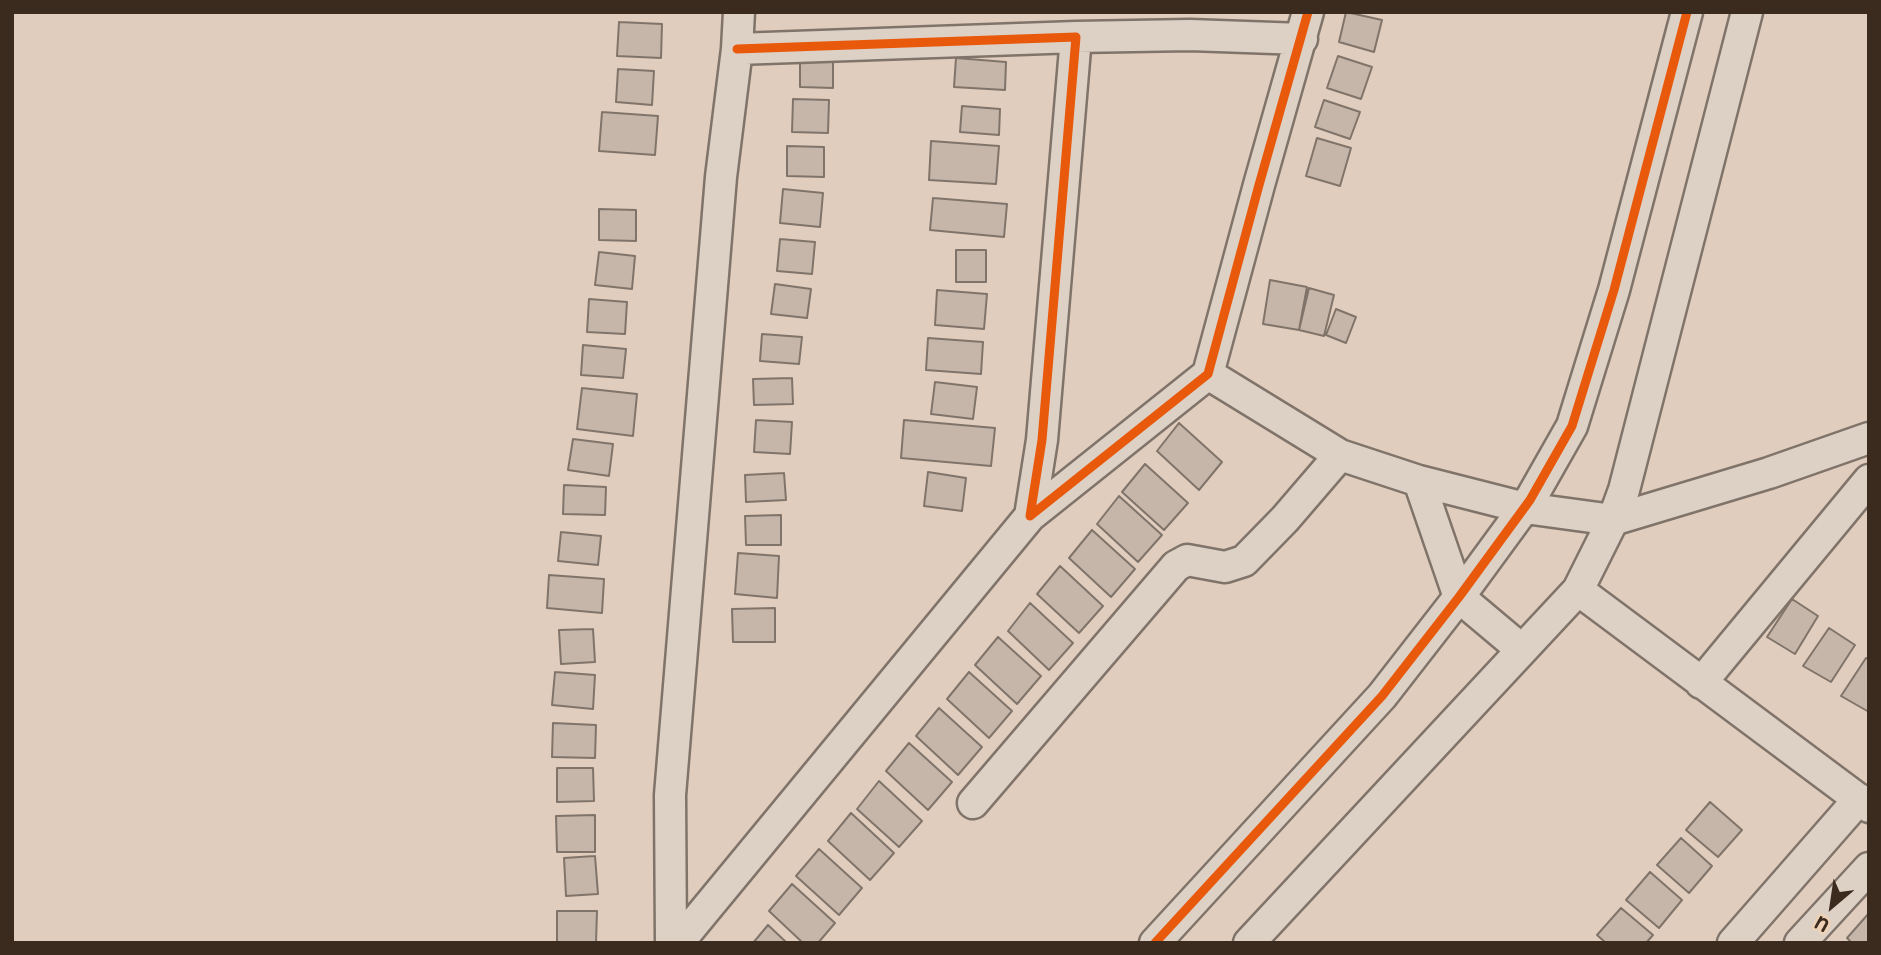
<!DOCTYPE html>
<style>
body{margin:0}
#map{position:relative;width:1881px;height:955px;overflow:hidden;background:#e0cdbd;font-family:Mali,sans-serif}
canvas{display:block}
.frame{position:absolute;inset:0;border:14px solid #3b2a1e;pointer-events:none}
.north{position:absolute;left:1797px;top:871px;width:70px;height:70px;-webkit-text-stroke:5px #efd2b5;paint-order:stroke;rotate:209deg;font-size:19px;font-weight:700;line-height:28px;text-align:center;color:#3b2a1e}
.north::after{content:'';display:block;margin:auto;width:24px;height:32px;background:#3b2a1e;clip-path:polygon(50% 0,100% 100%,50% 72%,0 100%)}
</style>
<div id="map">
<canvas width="1881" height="955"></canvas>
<div class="frame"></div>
<div class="north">U</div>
</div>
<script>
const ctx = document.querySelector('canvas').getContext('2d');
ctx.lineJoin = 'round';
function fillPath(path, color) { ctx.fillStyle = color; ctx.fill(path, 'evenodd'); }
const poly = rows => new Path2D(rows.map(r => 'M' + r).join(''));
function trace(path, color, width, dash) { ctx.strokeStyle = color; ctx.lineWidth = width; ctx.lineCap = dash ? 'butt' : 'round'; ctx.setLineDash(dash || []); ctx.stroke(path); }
const building = poly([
 [1346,12,1382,20,1374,52,1339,42,1346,12],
 [619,22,662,24,661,58,617,56,619,22],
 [1338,56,1372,67,1361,99,1327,88,1338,56],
 [800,58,833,58,833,88,800,87,800,58],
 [956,58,1006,62,1005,90,954,87,956,58],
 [618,69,654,71,652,105,616,102,618,69],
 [793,99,829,100,828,133,792,132,793,99],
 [1324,100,1360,112,1350,139,1315,127,1324,100],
 [962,106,1000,109,999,135,960,132,962,106],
 [602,112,658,116,655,155,599,151,602,112],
 [1317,138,1351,148,1340,186,1306,176,1317,138],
 [931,141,999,146,996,184,929,180,931,141],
 [787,146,824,147,824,177,787,176,787,146],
 [783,189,823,193,820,227,780,223,783,189],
 [933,198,1007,204,1004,237,930,230,933,198],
 [599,209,636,210,636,241,599,240,599,209],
 [780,239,815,242,812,274,777,271,780,239],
 [956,250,986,250,986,282,956,282,956,250],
 [599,252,635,256,632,289,595,285,599,252],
 [1270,280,1307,287,1299,330,1263,324,1270,280],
 [775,284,811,289,807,318,771,314,775,284],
 [1309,288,1334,295,1324,336,1299,330,1309,288],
 [937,290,987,294,984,329,935,325,937,290],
 [589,299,627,302,625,334,587,332,589,299],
 [1336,309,1356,317,1346,343,1326,335,1336,309],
 [762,334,802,337,799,364,760,361,762,334],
 [928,338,983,342,981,374,926,370,928,338],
 [583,345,626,349,623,378,581,375,583,345],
 [792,378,793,404,754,405,753,379,792,378],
 [935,382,977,387,973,419,931,414,935,382],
 [582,388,637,394,633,436,577,429,582,388],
 [756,420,792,422,790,454,754,452,756,420],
 [904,420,995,428,991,466,901,458,904,420],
 [1179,423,1222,462,1199,490,1157,451,1179,423],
 [573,439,613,444,609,476,568,470,573,439],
 [1145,464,1188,503,1164,530,1122,492,1145,464],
 [928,472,966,478,962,511,924,506,928,472],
 [784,473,786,500,746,502,745,475,784,473],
 [564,485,606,487,605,515,563,514,564,485],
 [1119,496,1162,535,1138,562,1097,524,1119,496],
 [781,515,781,545,746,545,745,516,781,515],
 [1092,530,1135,569,1111,597,1069,558,1092,530],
 [561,532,601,536,598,565,558,561,561,532],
 [738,553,779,556,777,598,735,594,738,553],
 [1060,566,1103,606,1079,633,1037,594,1060,566],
 [549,575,604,579,602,613,547,608,549,575],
 [1792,599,1818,616,1795,654,1767,637,1792,599],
 [1030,603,1073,643,1049,670,1008,631,1030,603],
 [775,608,775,642,733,642,732,609,775,608],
 [1829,628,1855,645,1831,682,1803,666,1829,628],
 [593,629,595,662,561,664,559,630,593,629],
 [998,637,1041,676,1017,704,975,665,998,637],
 [1866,658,1869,659,1869,712,1841,696,1866,658],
 [555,672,595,675,593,709,552,705,555,672],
 [969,672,1012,711,989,738,947,699,969,672],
 [939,708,982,747,958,775,916,736,939,708],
 [553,723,596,725,595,758,552,757,553,723],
 [909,743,952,782,928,810,886,771,909,743],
 [557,768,593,768,594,801,557,802,557,768],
 [879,781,922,821,899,847,857,809,879,781],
 [1710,802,1742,830,1718,857,1686,830,1710,802],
 [851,813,894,853,870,880,828,841,851,813],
 [595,815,595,852,557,852,556,816,595,815],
 [1681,838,1712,866,1689,893,1657,865,1681,838],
 [819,849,862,888,839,915,796,876,819,849],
 [595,856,598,894,566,896,564,858,595,856],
 [1650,872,1682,900,1659,928,1626,900,1650,872],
 [792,884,835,923,818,943,803,943,769,911,792,884],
 [1621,908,1653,935,1646,943,1606,943,1597,935,1621,908],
 [557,911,597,911,596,943,557,943,557,911],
 [1869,913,1869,943,1852,943,1847,938,1869,913],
 [768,925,787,943,753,943,768,925]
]);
const street = poly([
 [1076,37,1190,35,1302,39],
 [737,49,1076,37,1042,440,1030,516,1208,374,1259,185,1308,12],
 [1208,374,1340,455,1419,481,1525,508,1613,520,1769,473,1869,438],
 [1419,481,1459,597,1522,650],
 [1578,590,1869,807],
 [1701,683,1869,480],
 [973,803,1176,566,1187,560,1225,567,1244,561,1285,519,1340,455],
 [671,943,670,795,721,177,737,49,739,12],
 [678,943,1030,516],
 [1155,943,1382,696,1459,597,1530,500,1572,426,1614,290,1687,12],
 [1249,943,1578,590,1613,520,1624,490,1747,12],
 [1733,943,1859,799],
 [1800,943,1869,868]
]);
const cycleway = poly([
 [737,49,1076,37,1042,440,1030,516,1208,374,1259,185,1308,12],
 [1155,943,1382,696,1459,597,1530,500,1572,426,1614,290,1687,12]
]);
fillPath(building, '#c6b6a9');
trace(building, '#80746a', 2);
trace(street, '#80746a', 35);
trace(street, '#ddd1c6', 30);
trace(cycleway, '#e8590c', 9);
</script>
